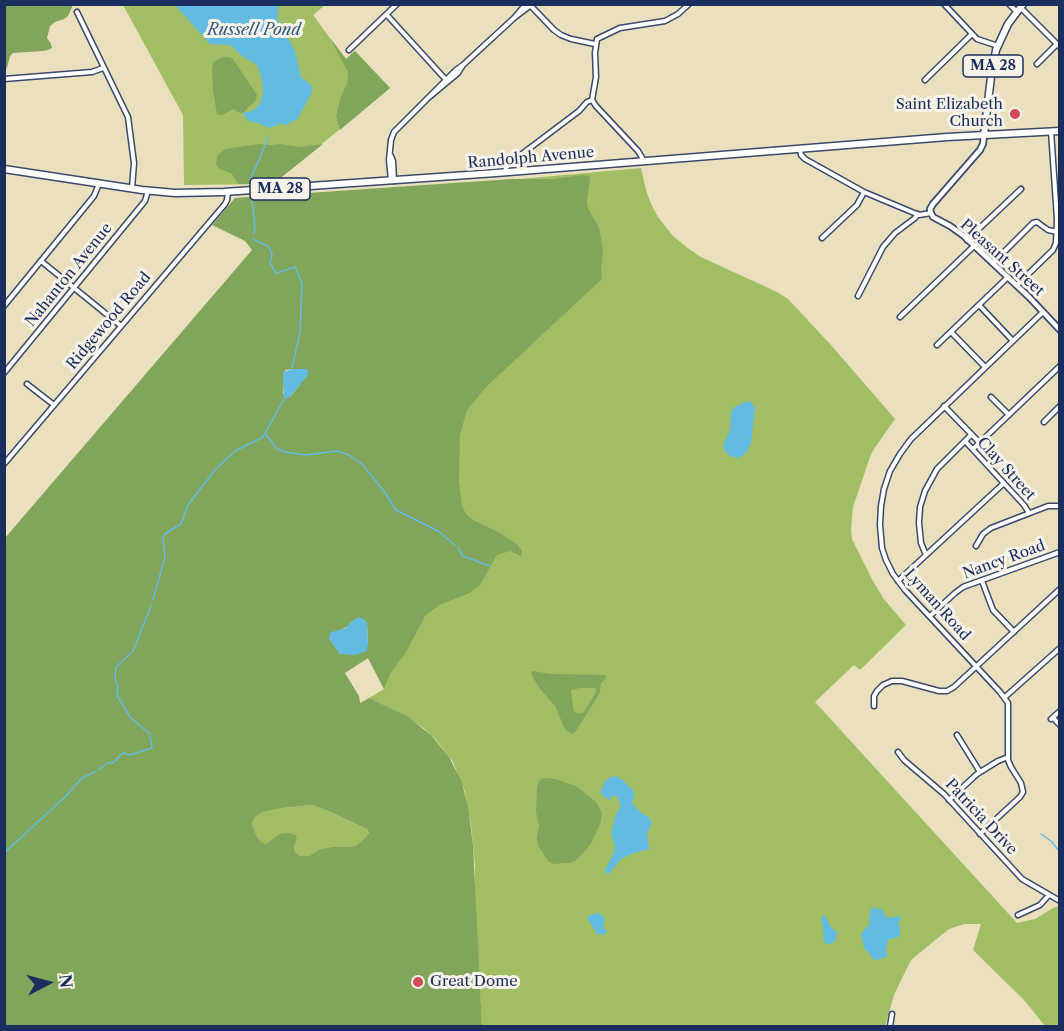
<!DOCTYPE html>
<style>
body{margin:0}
#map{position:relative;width:1064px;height:1031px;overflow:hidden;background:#ebe0be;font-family:"Libre Caslon Text",serif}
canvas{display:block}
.frame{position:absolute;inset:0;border:6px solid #1b2f5e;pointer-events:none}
.north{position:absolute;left:18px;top:953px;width:60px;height:60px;-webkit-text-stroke:4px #f7f3e8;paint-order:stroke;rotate:84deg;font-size:16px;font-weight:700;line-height:24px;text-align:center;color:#1b2f5e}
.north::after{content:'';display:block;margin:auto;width:21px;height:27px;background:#1b2f5e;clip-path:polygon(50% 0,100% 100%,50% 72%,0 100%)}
</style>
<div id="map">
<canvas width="1064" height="1031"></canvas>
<div class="frame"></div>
<div class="north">N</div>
</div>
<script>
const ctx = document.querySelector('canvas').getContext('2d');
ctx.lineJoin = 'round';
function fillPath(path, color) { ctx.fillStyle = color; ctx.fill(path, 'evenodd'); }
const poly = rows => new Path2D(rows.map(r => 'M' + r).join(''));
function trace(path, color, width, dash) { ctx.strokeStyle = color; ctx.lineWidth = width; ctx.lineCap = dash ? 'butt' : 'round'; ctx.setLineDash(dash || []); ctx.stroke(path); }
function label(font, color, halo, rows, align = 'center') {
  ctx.font = font + ' "Libre Caslon Text",serif'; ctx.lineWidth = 6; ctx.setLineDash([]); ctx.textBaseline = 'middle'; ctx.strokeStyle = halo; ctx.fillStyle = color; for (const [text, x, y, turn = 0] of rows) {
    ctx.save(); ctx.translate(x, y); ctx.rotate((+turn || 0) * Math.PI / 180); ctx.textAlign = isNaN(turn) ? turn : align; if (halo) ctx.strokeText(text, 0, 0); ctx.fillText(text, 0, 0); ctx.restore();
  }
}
const green = poly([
 [123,5,325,5,313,15,341,53,346,59,355,51,390,88,273,184,184,185,183,115],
 [641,168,646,190,652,206,658,217,673,236,689,249,701,257,777,292,788,299,831,345,895,419,874,449,870,457,853,507,851,529,852,539,872,579,883,598,906,625,860,670,854,665,815,702,1017,923,1035,919,1053,908,1059,906,1059,1026,1045,1026,1024,1000,973,950,981,924,964,924,949,929,912,959,909,964,894,995,885,1026,482,1026,475,902,475,865,471,825,465,792,453,762,436,740,425,729,406,716,369,698,384,689,368,658,509,180],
 [312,805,326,810,367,829,369,833,365,839,357,845,351,847,332,847,321,849,309,856,300,856,295,852,294,847,297,838,279,834,266,844,261,842,257,837,252,823,255,817,263,812,283,808]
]);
const forest = poly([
 [5,4,73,4,73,5,68,16,64,19,55,22,50,26,47,38,51,44,52,48,48,50,43,51,13,53,10,56,7,68,5,70],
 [330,38,346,59,355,51,390,88,340,130,336,117,341,96,347,84,348,72],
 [223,57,229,57,233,59,257,95,255,102,248,107,243,113,237,112,234,109,222,115,217,114,213,91,212,67,214,62],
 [259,144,271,145,280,144,300,147,323,144,273,184,238,184,232,174,218,168,216,165,217,156,225,149],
 [583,175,589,176,590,179,587,201,588,208,599,228,603,250,601,271,602,279,486,387,467,410,460,435,459,481,462,507,467,515,473,520,498,532,517,544,522,551,521,556,510,551,497,555,480,585,470,593,439,605,425,616,406,652,390,674,384,689,368,658,345,673,359,696,360,703,369,698,407,716,431,735,449,757,461,780,468,806,473,845,482,1026,5,1026,5,538,252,250,245,241,212,225,235,198,512,179,552,179],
 [292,369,303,369,299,386,290,397,283,394,285,370],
 [351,622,367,623,368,644,340,654,330,639,341,630,348,626],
 [312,805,326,810,367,829,369,833,364,839,357,845,351,847,332,847,320,849,309,856,300,856,295,852,294,847,297,838,296,835,290,833,279,834,266,844,261,842,257,837,252,823,255,817,263,812,283,808],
 [533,671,551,674,606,675,606,678,601,683,600,692,596,699,576,731,573,734,567,731,564,727,555,706,541,690,533,678,531,672],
 [580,688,595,688,596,692,583,713,578,714,574,712,573,707,571,690],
 [544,778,555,779,576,786,596,802,602,813,601,822,590,845,575,861,568,863,553,864,548,861,538,845,537,838,539,825,536,812,537,789,538,784,540,780]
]);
const water = poly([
 [175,5,279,5,277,18,295,51,301,77,312,86,312,92,298,118,295,121,291,121,288,125,279,124,269,128,258,123,248,121,243,113,252,111,257,107,260,104,263,92,262,79,257,65,242,56,230,45,210,44],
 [292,369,306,369,308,371,308,375,290,397,284,399,283,372],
 [748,401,751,402,755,408,751,443,746,453,739,458,732,457,726,453,723,445,730,430,731,412,735,407],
 [359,617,365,620,367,623,368,644,367,650,364,652,355,655,340,654,329,639,330,634,332,632,346,628,351,622],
 [613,776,620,778,634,791,634,797,632,803,640,812,650,818,652,823,647,833,649,849,631,854,621,859,609,874,606,873,605,870,614,852,615,847,611,833,616,814,621,806,617,796,612,796,609,800,601,794,601,791,605,781],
 [871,908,882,909,885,916,889,918,896,916,901,917,898,924,900,926,900,936,888,940,886,949,887,956,884,958,875,960,872,958,870,954,864,948,861,934,864,930,870,924,869,919],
 [597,913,601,914,605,920,603,927,607,931,604,935,597,934,587,918,588,916],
 [823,915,825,916,832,929,837,931,836,940,831,944,824,943,823,928,821,919]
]);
const stream = poly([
 [251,184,251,178,267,141,268,136],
 [252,200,255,227,254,233],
 [253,238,254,240,266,245,270,249,272,254,270,263,276,273,295,267,302,283,300,332,292,368],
 [265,433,277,449,285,452,306,455,337,451,349,455,362,464,386,494,396,510,438,531,455,545],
 [458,548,463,556,490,566],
 [153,600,165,557,163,539,165,534,181,524,188,505,215,470,235,451,263,437,284,399],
 [98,770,108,763,114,762,123,753,130,755,152,748,150,734,130,717,117,695,118,686,115,680,116,667,133,651,151,606],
 [1041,834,1051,841,1060,852],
 [4,853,64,798,82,778,95,772]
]);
const minor = poly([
 [944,4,977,39,998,46],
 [1009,4,1017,12],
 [530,5,554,30,561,35,571,39,595,44],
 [1021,8,1060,47],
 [77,12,128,117,134,163,132,188],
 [387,15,447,81],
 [514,18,526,4],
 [349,50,397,4],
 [1037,64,1057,44],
 [4,79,92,72,103,68],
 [925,80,972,34],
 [429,97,456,70,463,65,514,18,531,5],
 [592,100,596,77,595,53,597,39,620,28,665,21,678,14,689,4],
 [592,100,596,106,638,151,644,161],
 [800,149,801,155,805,159,864,192,919,215,931,213],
 [391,156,393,161,394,181],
 [505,172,506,168,510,163,579,111,587,102,592,100],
 [391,180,389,160,391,140,394,132,428,98,458,73,463,65],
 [822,238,857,205,864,192],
 [967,240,1021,189],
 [41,261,121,326],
 [993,263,1033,223,1037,222,1048,230,1057,232],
 [1017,285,1053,250,1056,243,1057,219,1051,131],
 [858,296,883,247,895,233,915,218,918,214],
 [979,305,1013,341],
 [4,306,94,196,99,184],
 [900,317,974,246],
 [951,332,985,367],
 [937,345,1008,277],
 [4,373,145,201,148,191],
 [27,384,54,405],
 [991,397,1009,415],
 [944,406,980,443],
 [1044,422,1060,406],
 [965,441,1024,505,1029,513],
 [973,449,1060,366],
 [4,464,225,204,227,200,228,192],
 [976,546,983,534,991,528,1048,506,1060,506],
 [926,555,921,543,919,523,920,507,925,491,937,469,971,435],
 [898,581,1004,483],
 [982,581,993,610,1014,632],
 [930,616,955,593,963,587,1060,552],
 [1005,697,1060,648],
 [874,706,874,696,877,691,883,685,892,681,902,681,939,691,947,691,954,687,1060,589],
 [1053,718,1060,725],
 [1051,719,1060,711],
 [957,735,980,772],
 [898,752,904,760,944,794,1022,879,1060,901],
 [949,800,977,774,998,761,1008,757],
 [980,834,1020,797,1023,792,1021,783,1011,767,1008,760,1008,703,1000,692,905,590,893,574,886,560,882,548,880,525,881,506,884,489,890,471,900,454,911,439,1043,312],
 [1018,915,1040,905,1049,895],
 [890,1026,892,1014]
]);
const tertiary = poly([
 [984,135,983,144,980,150,933,204,930,209,931,213,933,217,950,226,964,236,1029,297,1060,330]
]);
const primary = poly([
 [984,135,991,77,996,50,1008,24,1023,4],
 [4,169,142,190,175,193,224,192,496,173,947,137,1060,131]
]);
const markers = [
 [1015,114,6,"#d1495b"],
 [418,982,6,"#d1495b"]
];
const shields = [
 [993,66,60],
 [280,189,60]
];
const shieldNames = [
 ["MA 28",993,66],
 ["MA 28",280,189]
];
const poiNames = [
 ["Saint Elizabeth",1003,105],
 ["Church",1003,122],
 ["Great Dome",430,982,"left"]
];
const streetNames = [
 ["Randolph Avenue",531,158,-5],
 ["Pleasant Street",1002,258,42],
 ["Nahanton Avenue",69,275,-51],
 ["Ridgewood Road",109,321,-50],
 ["Clay Street",1006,469,48],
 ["Nancy Road",1004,560,-20],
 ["Lyman Road",937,605,48],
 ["Patricia Drive",981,817,47]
];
const waterNames = [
 ["Russell Pond",254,30]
];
fillPath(green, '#a2be65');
fillPath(forest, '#81a55a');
fillPath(water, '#64bbe1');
trace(stream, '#64bbe1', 1.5);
trace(minor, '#3a4a6c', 7);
trace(tertiary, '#3a4a6c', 8);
trace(primary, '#3a4a6c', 9);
trace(minor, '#fff', 4);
trace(tertiary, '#fff', 4.5);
trace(primary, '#fff', 6);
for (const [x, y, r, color] of markers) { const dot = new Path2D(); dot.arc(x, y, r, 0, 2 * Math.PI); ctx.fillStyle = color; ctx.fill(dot); trace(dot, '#f7f3e8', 2); }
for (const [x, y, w] of shields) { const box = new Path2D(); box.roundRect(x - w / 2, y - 11, w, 22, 4.5); ctx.fillStyle = '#f7f3e8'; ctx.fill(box); trace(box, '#1b2f5e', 1.5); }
label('bold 14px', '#1b2f5e', null, shieldNames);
label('15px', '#1b2f5e', '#f7f3e8', poiNames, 'right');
label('15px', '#1b2f5e', '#f7f3e8', streetNames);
label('italic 16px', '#315985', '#f7f3e8', waterNames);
</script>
